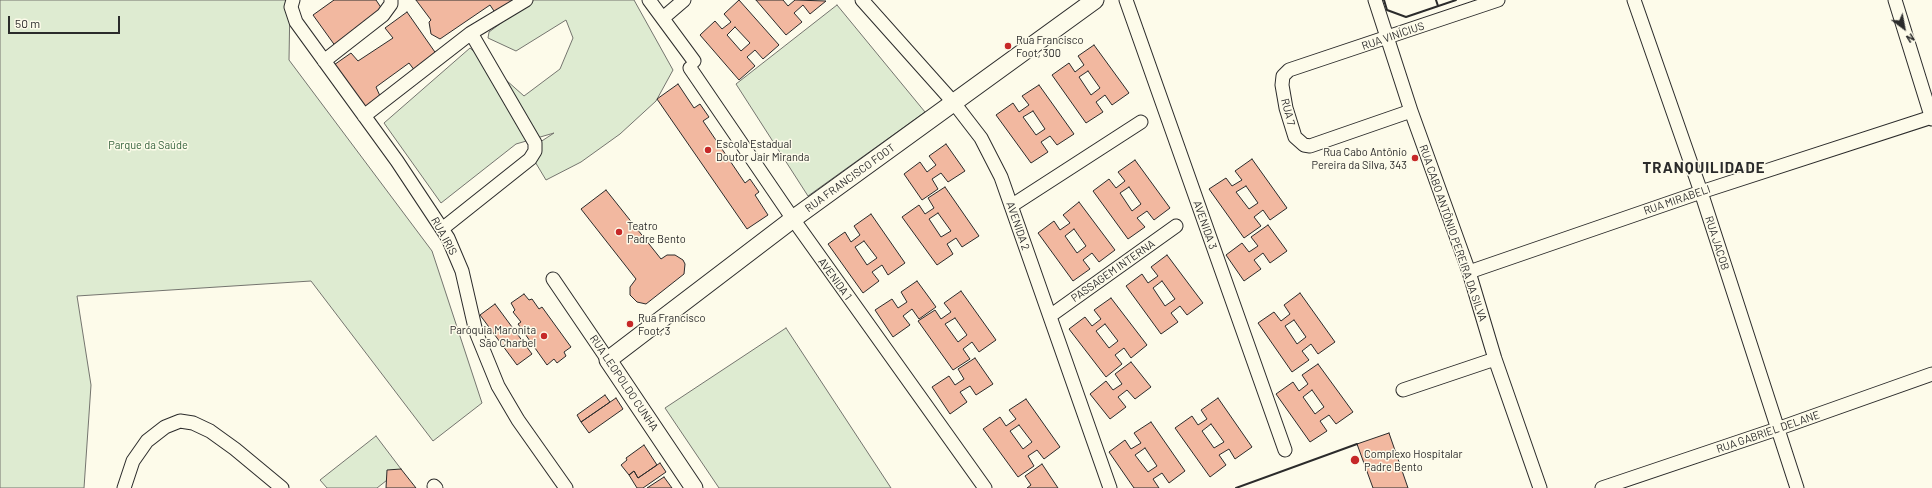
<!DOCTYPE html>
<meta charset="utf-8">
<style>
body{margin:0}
#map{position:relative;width:1932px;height:488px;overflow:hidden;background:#fdfbea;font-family:Barlow,sans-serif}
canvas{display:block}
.north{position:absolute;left:1884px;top:8px;width:40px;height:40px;-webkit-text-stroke:3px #fdfbea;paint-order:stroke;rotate:148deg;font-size:11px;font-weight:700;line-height:16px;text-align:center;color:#2b2b2b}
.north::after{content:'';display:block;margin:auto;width:14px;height:18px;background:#2b2b2b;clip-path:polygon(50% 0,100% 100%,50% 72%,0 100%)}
.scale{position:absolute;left:8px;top:16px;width:112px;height:18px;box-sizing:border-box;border:2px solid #2b2b2b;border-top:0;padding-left:5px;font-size:12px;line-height:14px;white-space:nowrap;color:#2b2b2b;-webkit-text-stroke:3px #fdfbea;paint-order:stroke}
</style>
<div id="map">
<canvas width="1932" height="488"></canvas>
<div class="north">N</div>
<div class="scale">50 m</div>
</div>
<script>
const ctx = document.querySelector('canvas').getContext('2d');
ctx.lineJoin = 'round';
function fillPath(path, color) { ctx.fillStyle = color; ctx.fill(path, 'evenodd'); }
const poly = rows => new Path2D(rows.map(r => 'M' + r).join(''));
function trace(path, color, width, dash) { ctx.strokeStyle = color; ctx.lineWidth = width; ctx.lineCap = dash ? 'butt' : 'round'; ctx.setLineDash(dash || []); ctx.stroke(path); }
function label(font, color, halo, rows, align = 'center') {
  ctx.font = font + ' Barlow,sans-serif'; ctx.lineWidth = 3; ctx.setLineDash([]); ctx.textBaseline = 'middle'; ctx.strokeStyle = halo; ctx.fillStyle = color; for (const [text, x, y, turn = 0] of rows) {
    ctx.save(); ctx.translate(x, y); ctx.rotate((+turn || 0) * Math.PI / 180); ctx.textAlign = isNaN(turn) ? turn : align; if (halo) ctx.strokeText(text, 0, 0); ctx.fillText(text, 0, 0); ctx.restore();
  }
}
const green = poly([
 [0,0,290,0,289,60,432,251,482,403,433,441,311,281,77,296,91,385,84,488,0,488,0,0],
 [532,0,634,0,673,70,656,101,620,134,581,162,546,180,528,150,554,133,516,144,441,203,384,123,470,48,524,96,560,69,573,38,566,20,516,51,488,38,489,32,532,0],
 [837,5,925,112,808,196,736,84,837,5],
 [786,328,891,488,719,488,665,408,786,328],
 [376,436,401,469,377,488,327,488,320,480,376,436]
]);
const building = poly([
 [334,0,376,0,384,12,336,47,313,15,334,0],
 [416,0,516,0,496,14,490,5,440,39,431,34,429,22,431,20,416,0],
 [739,0,779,45,763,59,755,50,747,57,755,66,739,80,700,35,715,21,722,29,731,22,724,14,739,0],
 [735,27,750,43,741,51,727,35,735,27],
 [756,0,783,0,788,6,795,0,826,1,810,14,803,5,794,13,802,22,786,35,756,0],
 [407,12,437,55,415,71,409,63,376,87,380,96,362,110,331,67,351,53,358,61,393,38,385,28,407,12],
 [1094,45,1129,93,1112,105,1105,95,1096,102,1103,112,1086,123,1052,75,1069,63,1075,72,1084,65,1078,56,1094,45],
 [1088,71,1100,88,1091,95,1079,77,1088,71],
 [678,84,694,108,700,104,709,117,703,121,745,183,750,179,759,192,755,195,768,215,747,229,657,99,678,84],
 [1039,85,1074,134,1057,145,1050,136,1041,142,1048,152,1031,163,996,115,1013,103,1019,112,1029,105,1022,96,1039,85],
 [1033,111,1045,129,1036,135,1023,117,1033,111],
 [946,144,965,171,948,182,941,173,932,179,938,189,922,200,904,174,920,162,927,172,936,165,929,156,946,144],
 [1252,159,1287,208,1270,220,1263,210,1254,217,1261,226,1244,238,1209,189,1226,178,1232,186,1242,180,1235,171,1252,159],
 [1246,186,1258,203,1249,209,1236,192,1246,186],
 [1135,160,1170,208,1154,220,1147,211,1137,218,1145,227,1128,239,1093,191,1109,179,1116,188,1125,181,1118,172,1135,160],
 [1129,187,1141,204,1132,211,1120,193,1129,187],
 [945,187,979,236,962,247,956,238,947,244,953,254,937,265,902,217,919,205,925,214,934,208,928,198,945,187],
 [938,213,951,231,941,237,929,219,938,213],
 [606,190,661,259,667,255,675,255,683,260,685,264,684,274,646,304,637,302,630,295,630,287,636,279,581,209,606,190],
 [1079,202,1115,250,1099,262,1092,253,1083,260,1090,269,1073,281,1038,233,1054,221,1060,230,1070,223,1063,215,1079,202],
 [1074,229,1086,246,1077,253,1065,236,1074,229],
 [871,214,905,263,888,275,882,265,872,272,879,281,863,293,828,244,845,232,851,242,860,235,854,226,871,214],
 [864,241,877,258,867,265,855,247,864,241],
 [1268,225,1287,251,1270,263,1263,253,1254,260,1261,269,1244,281,1226,255,1242,243,1249,252,1258,246,1251,237,1268,225],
 [1167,255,1203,303,1187,315,1180,306,1171,313,1178,322,1161,334,1126,286,1142,274,1148,283,1158,276,1151,267,1167,255],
 [1162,281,1175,299,1165,306,1153,288,1162,281],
 [917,281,936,307,919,319,912,309,903,316,910,325,893,337,875,310,892,299,898,308,907,302,901,292,917,281],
 [961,291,996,340,979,352,972,342,963,349,970,359,953,370,918,321,935,310,941,319,951,312,944,303,961,291],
 [955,318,967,335,958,342,945,324,955,318],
 [1300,293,1335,342,1318,354,1311,344,1302,351,1309,360,1292,372,1258,323,1274,312,1281,321,1290,314,1284,305,1300,293],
 [1294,320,1306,337,1297,344,1285,326,1294,320],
 [524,294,529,300,532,299,539,309,542,307,571,347,564,352,566,356,557,363,554,359,547,365,518,324,521,322,513,312,515,310,511,303,524,294],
 [1111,298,1147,345,1131,358,1124,348,1115,355,1122,364,1106,377,1069,329,1085,317,1092,326,1101,319,1094,310,1111,298],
 [1105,324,1118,341,1109,348,1096,331,1105,324],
 [495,304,532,354,517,365,480,315,495,304],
 [975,358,993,384,976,395,970,386,960,392,967,402,950,414,932,387,949,376,955,385,964,379,958,369,975,358],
 [1131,362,1151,387,1135,399,1127,390,1118,397,1126,407,1110,419,1090,394,1106,381,1113,390,1122,384,1115,374,1131,362],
 [1318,364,1353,412,1336,424,1329,415,1320,421,1327,431,1310,442,1276,394,1293,382,1299,391,1308,384,1302,375,1318,364],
 [1312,390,1324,407,1315,414,1303,397,1312,390],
 [605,395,610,402,581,422,577,415,605,395],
 [616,398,623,409,589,433,581,422,616,398],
 [1218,398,1252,447,1235,459,1229,449,1219,455,1226,465,1210,477,1175,428,1192,416,1198,425,1207,419,1201,410,1218,398],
 [1211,424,1224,442,1214,448,1202,431,1211,424],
 [1026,399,1060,447,1044,459,1037,450,1028,456,1034,466,1018,477,983,429,1000,417,1006,426,1016,419,1009,410,1026,399],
 [1019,425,1032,442,1023,449,1010,431,1019,425],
 [1151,422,1185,471,1169,483,1162,473,1153,479,1159,488,1134,488,1109,452,1125,440,1131,449,1141,443,1134,433,1151,422],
 [1145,448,1157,466,1148,472,1135,455,1145,448],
 [1389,433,1408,488,1373,488,1357,444,1389,433],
 [644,445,657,465,638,478,634,471,629,475,621,465,627,460,626,458,644,445],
 [660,463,666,472,643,488,637,488,629,475,634,471,638,478,660,463],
 [1042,464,1058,488,1027,488,1031,485,1025,476,1042,464],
 [401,469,416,488,386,488,387,470,401,469],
 [664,477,672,488,647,488,664,477]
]);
const minor = poly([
 [293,0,291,7,296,22,397,161,448,238,462,271,476,332,498,386,518,420,566,488],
 [649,0,694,61],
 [862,0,954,103,981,138,1001,177,1110,488],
 [1126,0,1285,450],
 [1375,0,1411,111,1469,272,1495,359,1540,488],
 [1634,0,1701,192,1797,488],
 [1895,0,1932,119],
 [663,18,684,0],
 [324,61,383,15,391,4,391,0],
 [690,68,793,219,985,488],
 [1411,111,1310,146,1304,145,1295,137,1286,108,1282,85,1283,76,1289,70,1498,0],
 [364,116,471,33,526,0],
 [1011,206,1141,122],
 [442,229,530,159,535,151,535,143,471,33],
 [1469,272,1701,192,1932,117],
 [553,279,608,360],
 [1050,316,1176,226],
 [1403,390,1495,359],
 [434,486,436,488],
 [124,488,133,461,147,441,165,427,180,421,193,423,210,431,235,449,282,488],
 [1602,488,1777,429,1932,374]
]);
const tertiary = poly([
 [694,488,608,360,793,219,1095,0]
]);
const wall = poly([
 [1384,0,1387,10,1406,17,1456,0],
 [1436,0,1438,6],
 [1236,488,1357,444]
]);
const markers = [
 [1008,46,4,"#c62828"],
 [708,150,4,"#c62828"],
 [1415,158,4,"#c62828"],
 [619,232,4,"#c62828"],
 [630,324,4,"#c62828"],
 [544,336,4,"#c62828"],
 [1355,460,5,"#c62828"]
];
const streetNames = [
 ["RUA VINÍCIUS",1393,36,-19],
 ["RUA 7",1288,112,76],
 ["RUA FRANCISCO FOOT",850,178,-36],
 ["RUA MIRABELI",1677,200,-19],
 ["AVENIDA 3",1205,225,71],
 ["AVENIDA 2",1018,226,71],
 ["RUA CABO ANTÔNIO PEREIRA DA SILVA",1453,233,71],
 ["RUA IRIS",444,236,61],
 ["RUA JACOB",1717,243,72],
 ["PASSAGEM INTERNA",1113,271,-35],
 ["AVENIDA 1",835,279,54],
 ["RUA LEOPOLDO CUNHA",624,383,56],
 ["RUA GABRIEL DELANE",1768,432,-19]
];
const poiNames = [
 ["Rua Francisco",1016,40],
 ["Foot, 300",1016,53],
 ["Escola Estadual",716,144],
 ["Doutor Jair Miranda",716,157],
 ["Rua Cabo Antônio",1407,152,"right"],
 ["Pereira da Silva, 343",1407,165,"right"],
 ["Teatro",627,226],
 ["Padre Bento",627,239],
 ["Rua Francisco",638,318],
 ["Foot, 3",638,331],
 ["Paróquia Maronita",536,330,"right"],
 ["São Charbel",536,343,"right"],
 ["Complexo Hospitalar",1364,454],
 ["Padre Bento",1364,467]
];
const parkNames = [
 ["Parque da Saúde",148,145]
];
const districtNames = [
 ["TRANQUILIDADE",1704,168]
];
fillPath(green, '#deebd1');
trace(green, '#74746e', 1);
fillPath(building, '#f2b8a0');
trace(building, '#2b2b2b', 1);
trace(minor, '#2b2b2b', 15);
trace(tertiary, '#2b2b2b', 19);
trace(minor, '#fdfbea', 13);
trace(tertiary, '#fdfbea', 17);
trace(wall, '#2b2b2b', 2);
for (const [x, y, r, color] of markers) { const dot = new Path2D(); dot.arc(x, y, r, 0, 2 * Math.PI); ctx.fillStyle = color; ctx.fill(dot); trace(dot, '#fdfbea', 1.5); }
label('11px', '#2b2b2b', '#fdfbea', streetNames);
label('11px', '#2b2b2b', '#fdfbea', poiNames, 'left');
label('11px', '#34623c', '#fdfbea', parkNames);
ctx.letterSpacing = '1px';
label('bold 15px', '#2b2b2b', '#fdfbea', districtNames);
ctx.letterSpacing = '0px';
</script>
